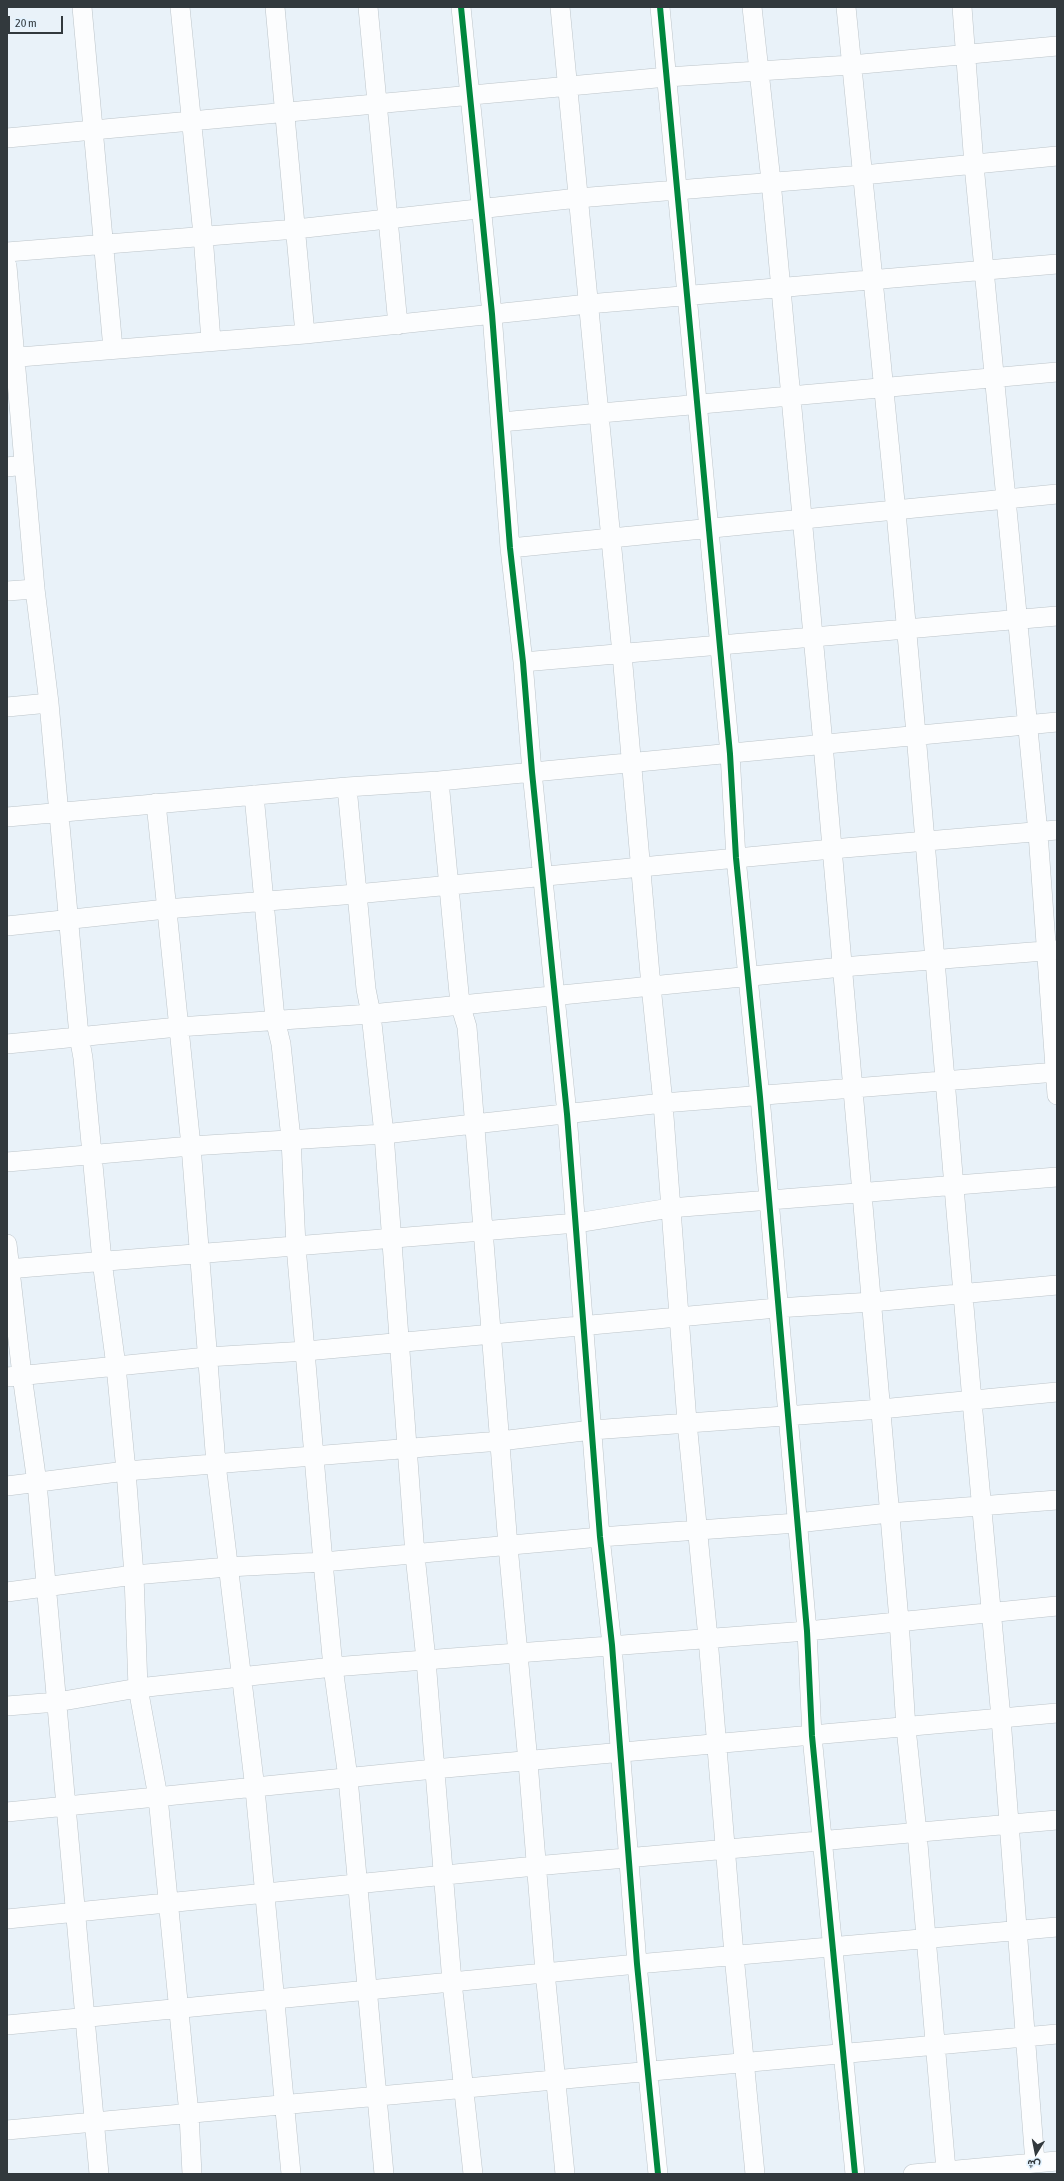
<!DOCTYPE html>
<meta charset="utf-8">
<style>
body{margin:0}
#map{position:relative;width:1064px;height:2181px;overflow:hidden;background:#e9f2f9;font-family:"Asap Condensed",Vazirmatn,sans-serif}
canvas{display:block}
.frame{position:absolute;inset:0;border:8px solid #32393d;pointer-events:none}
.north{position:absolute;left:1016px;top:2133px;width:40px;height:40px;-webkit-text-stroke:3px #e3f3ff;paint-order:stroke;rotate:190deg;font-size:11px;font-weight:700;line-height:16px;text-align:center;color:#32393d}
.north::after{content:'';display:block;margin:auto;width:14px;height:18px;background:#32393d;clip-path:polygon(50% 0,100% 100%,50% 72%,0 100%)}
.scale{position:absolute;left:8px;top:16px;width:55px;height:18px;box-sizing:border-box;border:2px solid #32393d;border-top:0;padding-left:5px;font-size:12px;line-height:14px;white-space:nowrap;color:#32393d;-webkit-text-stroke:3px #e3f3ff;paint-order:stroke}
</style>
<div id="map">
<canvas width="1064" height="2181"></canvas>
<div class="frame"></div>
<div class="north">ش</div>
<div class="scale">20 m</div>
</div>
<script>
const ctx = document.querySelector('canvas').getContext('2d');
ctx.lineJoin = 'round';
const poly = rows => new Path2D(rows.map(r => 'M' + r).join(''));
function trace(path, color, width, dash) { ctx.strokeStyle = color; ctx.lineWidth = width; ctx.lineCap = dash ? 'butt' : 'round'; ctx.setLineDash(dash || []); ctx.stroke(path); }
const minor = poly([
 [82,7,113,349],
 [180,7,203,235,211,341],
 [275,7,305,334],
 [368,7,398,325],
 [461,7,492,314,510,548,523,662,532,772,567,1114,600,1537,612,1645,637,1964,658,2174],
 [560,7,622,654,651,986,663,1103,687,1422,708,1638,734,1955,755,2174],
 [660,7,730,754,736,858,760,1097,807,1631,812,1736,855,2174],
 [752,7,771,181,823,744,899,1620,906,1728,917,1832,946,2170],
 [846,7,896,512,916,734,972,1401,1001,1718,1035,2163],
 [962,7,974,165,1038,833,1057,1095],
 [7,138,667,77,851,65,1057,46],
 [7,252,296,229,578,198,863,175,1057,156],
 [7,266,35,589,49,703,79,1036,83,1058,102,1261,116,1366,126,1471,134,1575,138,1688,158,1797,189,2114,192,2174],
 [7,358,305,334,588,304,1057,264],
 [501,422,1057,372],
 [7,467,24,465],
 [510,548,1057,494],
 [7,591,35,589],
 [523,662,1057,616],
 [7,707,49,703],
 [439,781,460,1004,467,1027,508,1546,528,1762,545,1972,565,2174],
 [347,787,366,989,371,1014,384,1134,415,1555,426,1660,452,1982,473,2174],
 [254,795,275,1019,281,1044,291,1139,296,1246,323,1562,333,1667,348,1778,384,2174],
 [156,803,191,1146,216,1464,255,1789,291,2174],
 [7,817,347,787,439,781,1057,722],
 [7,926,166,909,356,894,832,849,1057,830],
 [7,1044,178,1027,371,1014,842,967,1057,950],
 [7,1162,191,1146,384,1134,663,1103,1057,1072],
 [7,1244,22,1375,37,1483,99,2174],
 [7,1269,482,1231,576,1223,670,1208,1057,1177],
 [7,1377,207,1357,306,1351,777,1308,872,1302,1057,1285],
 [7,1486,126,1471,500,1441,592,1430,881,1409,1057,1392],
 [7,1592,134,1575,228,1567,323,1562,600,1537,797,1523,889,1513,1057,1500],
 [7,1706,57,1702,138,1688,333,1667,807,1631,1057,1606],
 [7,1812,434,1769,1057,1713],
 [7,1919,535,1866,1057,1820],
 [7,2025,637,1964,1057,1927],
 [7,2130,1057,2034],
 [913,2174,1057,2161]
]);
const cycleway = poly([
 [461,7,492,314,510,548,523,662,532,772,567,1114,600,1537,612,1645,637,1964,658,2174],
 [660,7,730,754,736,858,760,1097,807,1631,812,1736,855,2174]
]);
trace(minor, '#bcc4c9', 20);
trace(minor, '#fcfdfe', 19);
trace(cycleway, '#00873e', 6);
</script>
